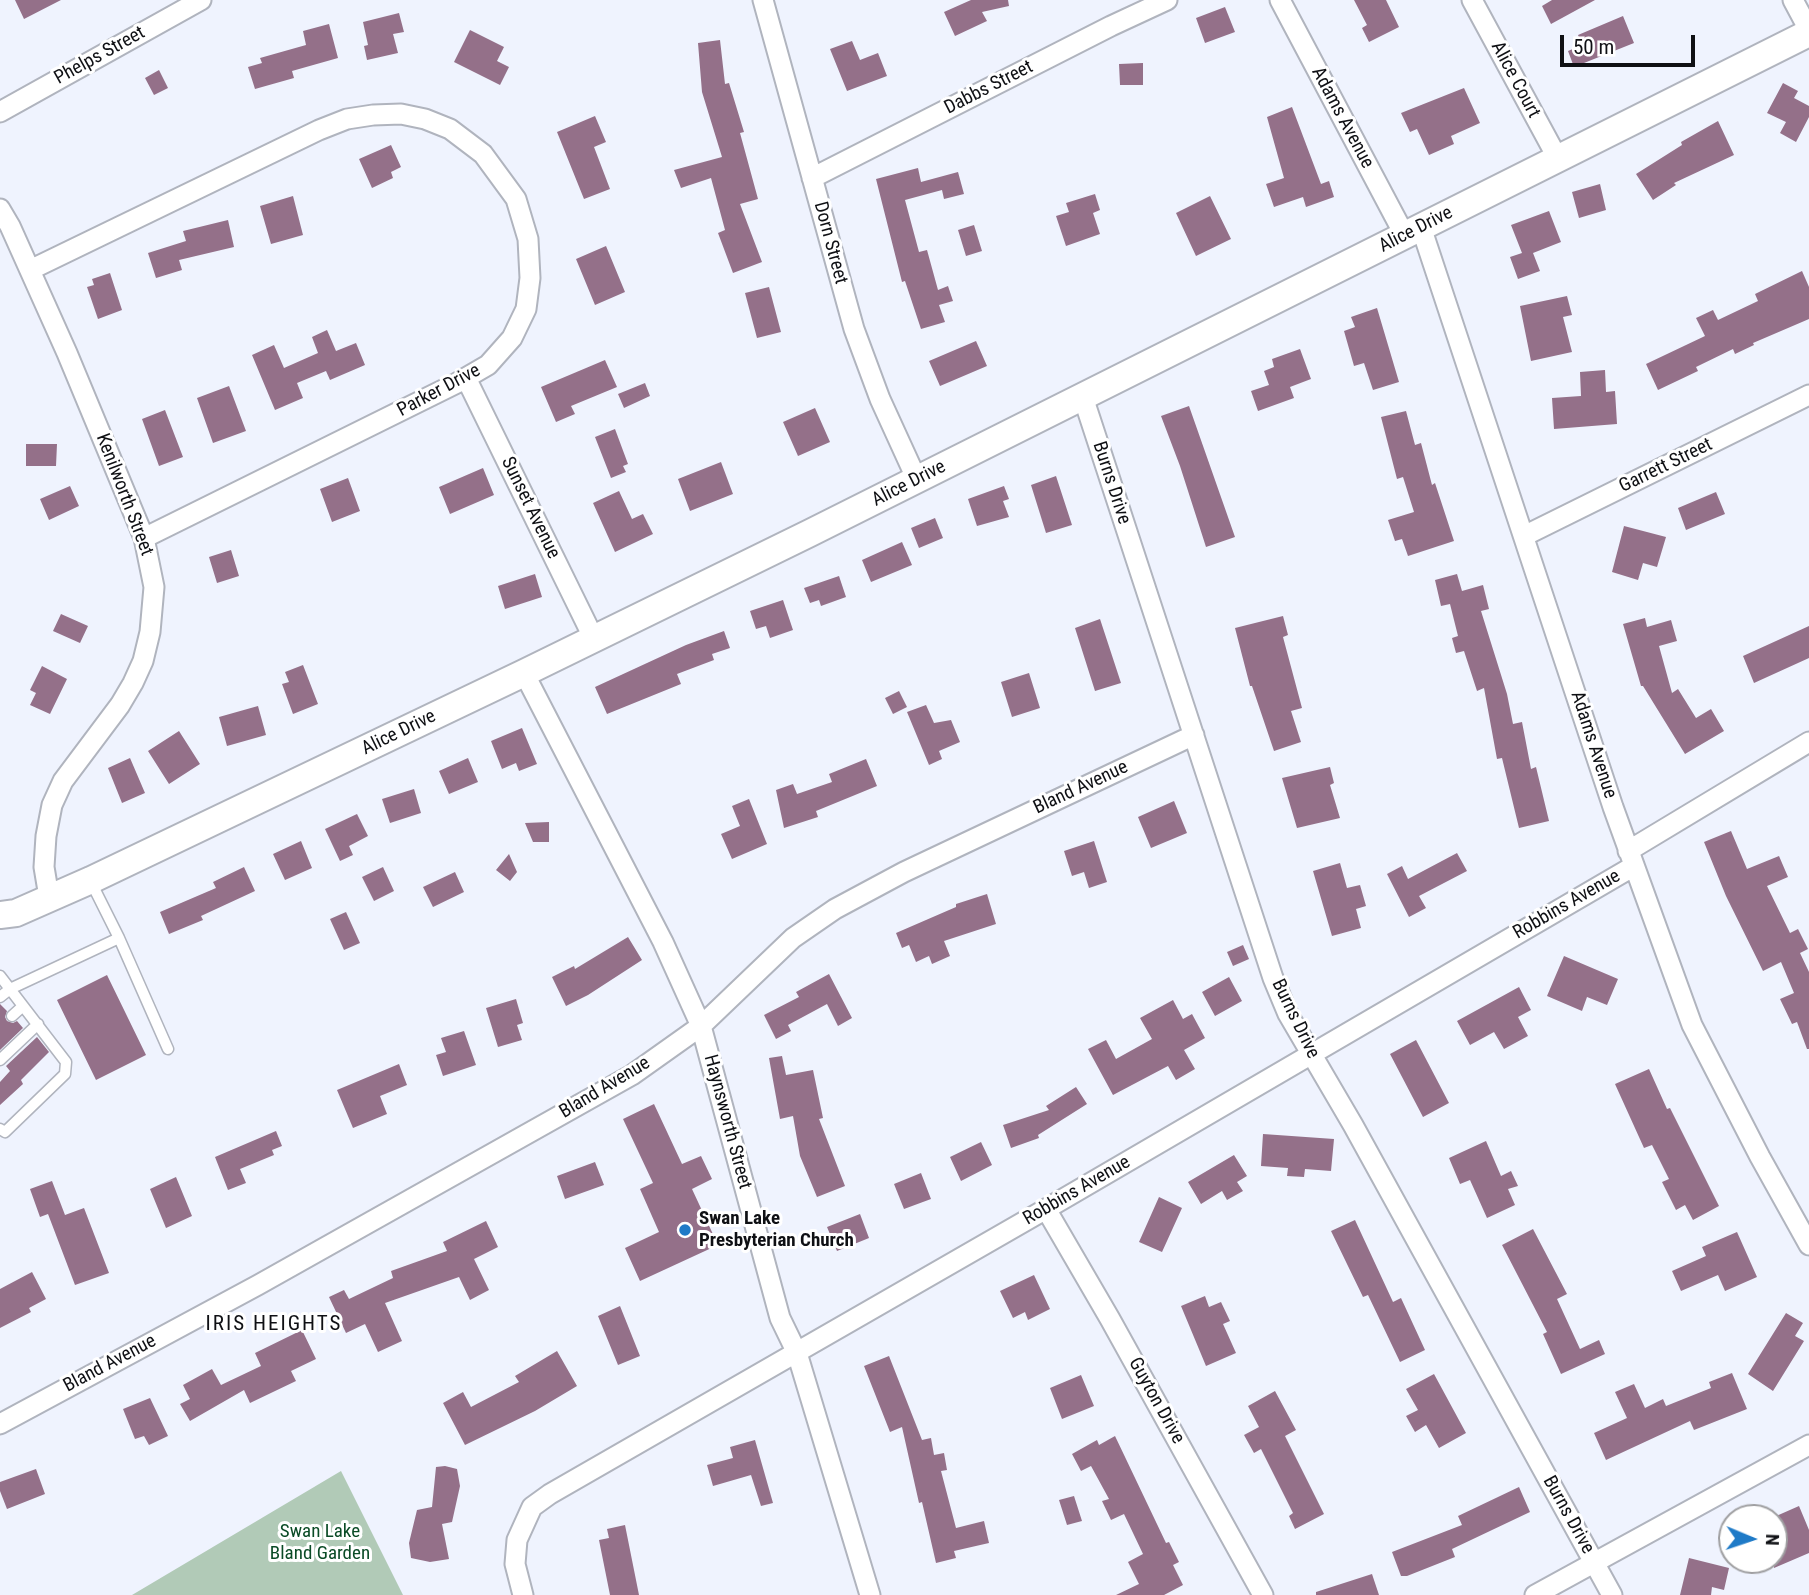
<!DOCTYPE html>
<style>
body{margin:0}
#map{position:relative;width:1809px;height:1595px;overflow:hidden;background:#eff3fe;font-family:"Roboto Condensed",sans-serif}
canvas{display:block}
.north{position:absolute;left:1718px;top:1504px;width:70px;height:70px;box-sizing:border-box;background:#fff;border:2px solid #9f9fa1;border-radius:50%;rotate:92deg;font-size:19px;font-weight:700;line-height:28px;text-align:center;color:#0f1014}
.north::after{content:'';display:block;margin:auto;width:24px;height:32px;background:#1e7ac7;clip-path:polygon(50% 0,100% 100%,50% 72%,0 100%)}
.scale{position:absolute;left:1560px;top:35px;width:135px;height:32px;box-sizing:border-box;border:4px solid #0f1014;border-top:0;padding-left:9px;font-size:21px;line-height:24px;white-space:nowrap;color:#0f1014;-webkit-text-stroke:5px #fff;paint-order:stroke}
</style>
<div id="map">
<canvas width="1809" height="1595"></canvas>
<div class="north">N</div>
<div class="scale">50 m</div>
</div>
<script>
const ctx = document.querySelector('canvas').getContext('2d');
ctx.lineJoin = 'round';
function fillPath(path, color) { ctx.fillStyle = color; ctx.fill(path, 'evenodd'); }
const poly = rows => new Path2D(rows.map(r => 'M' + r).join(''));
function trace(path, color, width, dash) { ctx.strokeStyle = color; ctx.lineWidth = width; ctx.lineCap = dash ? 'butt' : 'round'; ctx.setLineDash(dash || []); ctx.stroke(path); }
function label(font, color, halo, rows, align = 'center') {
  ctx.font = font + ' "Roboto Condensed",sans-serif'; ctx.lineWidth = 6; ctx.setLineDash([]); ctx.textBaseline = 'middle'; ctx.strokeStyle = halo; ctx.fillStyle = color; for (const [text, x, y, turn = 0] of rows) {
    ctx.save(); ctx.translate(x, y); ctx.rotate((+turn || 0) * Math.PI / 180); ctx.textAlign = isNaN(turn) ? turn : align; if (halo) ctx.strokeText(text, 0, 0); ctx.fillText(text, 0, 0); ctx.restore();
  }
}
const green = poly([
 [341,1471,403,1595,132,1595]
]);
const building = poly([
 [15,0,61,0,24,19],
 [971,0,1008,0,1009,6,982,12,987,21,955,36,944,12],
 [1354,0,1386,0,1399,27,1369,42,1362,28,1367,25],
 [1552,0,1595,0,1551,24,1542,6],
 [1225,7,1235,32,1205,43,1196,18],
 [399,13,404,32,393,34,398,53,367,60,364,46,368,45,363,22],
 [1623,16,1634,43,1574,67,1568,51,1582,45,1578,35],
 [329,24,338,58,292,71,294,78,255,89,248,67,262,63,260,58,306,45,303,31],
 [470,30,504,47,497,61,509,67,500,85,454,62],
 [720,40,725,84,729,83,744,132,740,133,758,199,740,204,762,262,733,273,718,233,725,230,711,178,681,188,674,170,722,157,702,92,698,43],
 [852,41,860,60,878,53,887,76,847,91,830,49],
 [1143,63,1143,85,1120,85,1119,64],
 [159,70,168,88,154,95,145,78],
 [1783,83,1798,91,1794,98,1809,106,1809,117,1796,142,1780,133,1786,122,1767,113],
 [1464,88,1480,123,1451,136,1454,144,1429,155,1417,129,1410,132,1401,113],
 [1292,107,1321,184,1329,181,1334,197,1306,207,1303,197,1274,207,1266,184,1284,178,1267,117],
 [595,116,606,142,594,147,610,189,584,199,557,132],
 [1718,121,1734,155,1674,183,1676,185,1653,200,1636,174,1682,145,1681,142],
 [391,145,401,167,391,172,393,178,372,188,359,159],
 [918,168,921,182,958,172,964,194,944,199,942,190,905,200,919,252,927,250,938,290,948,286,953,301,939,305,945,322,921,329,905,281,902,282,876,179],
 [1600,184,1606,210,1579,218,1572,192],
 [1095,194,1100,210,1093,213,1100,234,1066,246,1056,216,1069,212,1066,203],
 [293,196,303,235,271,244,260,206],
 [1210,196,1231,239,1196,256,1176,213],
 [1549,211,1561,242,1533,253,1540,271,1518,279,1510,257,1522,253,1511,225],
 [228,220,234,247,179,260,182,270,156,278,148,253,186,241,183,231],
 [974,225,982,251,966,256,958,230],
 [606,246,625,292,595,305,576,259],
 [1802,271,1809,287,1809,319,1753,343,1754,345,1735,354,1733,349,1696,367,1698,371,1658,390,1646,364,1705,336,1696,318,1713,310,1718,320,1758,301,1755,294],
 [110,273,122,310,98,319,87,287,94,285,92,279],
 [769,287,781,332,757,338,745,293],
 [1567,296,1572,315,1563,317,1572,352,1531,361,1520,306],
 [1377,308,1399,382,1373,390,1364,363,1354,366,1344,331,1355,327,1351,317],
 [327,330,336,351,356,343,365,365,330,380,326,371,297,383,303,398,275,410,252,355,274,345,284,368,318,353,312,337],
 [976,341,987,366,940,386,929,361],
 [1300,349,1311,379,1290,387,1294,398,1258,411,1251,391,1269,385,1264,371,1274,367,1272,359],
 [605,360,617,387,571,406,575,414,556,422,541,387],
 [1605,370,1606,392,1615,391,1617,424,1554,429,1552,398,1581,396,1580,372],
 [645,383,650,396,624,408,618,394],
 [229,386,246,431,213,443,197,398],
 [1189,406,1235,537,1206,547,1180,466,1161,416],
 [815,408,830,442,798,456,783,422],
 [165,410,183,457,159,466,142,419],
 [1406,411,1415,445,1421,443,1432,485,1435,483,1454,541,1408,556,1402,539,1395,541,1388,520,1414,512,1403,477,1397,479,1381,417],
 [615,429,628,464,623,466,626,472,611,478,595,437],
 [26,444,57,444,56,466,26,466],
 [721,462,733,494,690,511,678,479],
 [483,468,494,495,450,514,439,487],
 [1056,476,1072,525,1046,533,1031,485],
 [348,478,360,511,332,522,320,489],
 [70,486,79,506,49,520,40,499],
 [1004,486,1009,499,1003,501,1009,517,977,526,968,499],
 [619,491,632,519,643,514,653,534,615,552,593,503],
 [1716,492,1725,514,1686,530,1678,508],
 [935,518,943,538,919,548,911,528],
 [1624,526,1666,537,1657,567,1643,563,1638,580,1612,572],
 [902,542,912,565,871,582,862,560],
 [231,550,239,576,217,583,209,557],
 [535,574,542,597,505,609,498,586],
 [1457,574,1462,591,1483,585,1489,609,1481,611,1507,694,1513,724,1522,722,1531,769,1536,767,1549,821,1519,828,1502,758,1497,759,1484,688,1477,691,1464,651,1456,653,1452,638,1458,636,1450,604,1441,606,1435,580],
 [839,576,846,597,821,606,819,600,810,603,804,588],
 [783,600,793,630,770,638,766,626,756,629,750,611],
 [61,614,88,626,80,643,53,631],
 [1283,616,1288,635,1283,637,1302,708,1291,711,1301,742,1274,751,1252,686,1250,686,1235,628],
 [1645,618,1647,627,1671,620,1677,641,1659,646,1672,693,1678,689,1696,718,1711,709,1724,731,1685,754,1643,686,1641,686,1623,624],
 [1100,619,1121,683,1095,691,1075,628],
 [1809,626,1809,658,1754,683,1743,656],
 [724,631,730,648,712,654,714,660,677,674,681,684,607,714,595,687,686,645],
 [303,665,318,704,293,714,282,684,289,682,285,672],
 [42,666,67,679,50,714,30,705,36,693,30,690],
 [1029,673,1040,708,1012,717,1001,682],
 [899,691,907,707,893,714,885,698],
 [926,705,934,723,951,720,960,742,939,751,942,759,929,765,907,712],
 [258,706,266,735,227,746,219,717],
 [522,728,537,764,519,771,516,763,502,769,491,741],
 [179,731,200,764,169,784,148,751],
 [130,758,145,793,122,803,108,768],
 [468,758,478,782,449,794,439,771],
 [866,759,877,786,816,811,818,817,784,828,776,790,793,784,797,794,832,782,829,774],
 [1330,767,1334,783,1330,785,1340,818,1297,828,1282,778],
 [414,789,421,813,390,823,382,799],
 [749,799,767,844,732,859,721,834,740,826,732,806],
 [1174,801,1187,833,1151,848,1138,817],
 [357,814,368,836,349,846,353,855,340,861,325,829],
 [549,822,549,842,533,842,525,823],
 [1731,831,1747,869,1779,856,1788,877,1767,886,1790,933,1798,929,1808,949,1800,953,1809,972,1809,1049,1807,1049,1797,1022,1792,1024,1780,999,1794,993,1781,962,1763,971,1726,896,1704,842],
 [301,841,312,868,285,880,273,854],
 [1094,841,1107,882,1089,888,1084,872,1072,876,1064,851],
 [1457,853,1467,871,1419,896,1426,908,1409,917,1387,874,1402,866,1408,879],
 [509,854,517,872,510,881,496,870],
 [1340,863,1347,888,1360,885,1366,906,1356,909,1361,928,1332,936,1313,871],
 [244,867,255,891,201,916,203,920,169,934,160,912,216,888,213,882],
 [383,867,394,891,374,901,362,877],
 [455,872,464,892,433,907,423,887],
 [987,894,996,924,944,941,950,956,932,964,929,956,916,962,909,945,902,948,896,933,956,907,956,904],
 [346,912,360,943,344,950,330,919],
 [628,937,642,960,588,995,566,1006,552,977,574,966,575,969],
 [1243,945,1249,959,1233,966,1227,952],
 [1564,956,1618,979,1607,1005,1587,997,1582,1011,1547,996],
 [829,974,852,1018,838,1026,827,1004,788,1025,791,1031,776,1039,764,1015,799,997,796,992],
 [107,975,146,1055,96,1080,57,1000],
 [1229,977,1242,1001,1215,1016,1202,992],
 [1519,987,1531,1010,1518,1017,1528,1036,1504,1049,1494,1032,1470,1045,1457,1021],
 [516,999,523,1023,517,1025,522,1040,498,1047,486,1008],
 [1173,1000,1183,1019,1192,1014,1205,1038,1184,1050,1195,1069,1176,1080,1168,1066,1113,1095,1088,1049,1106,1040,1116,1059,1152,1039,1140,1018],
 [0,1004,7,1011,5,1017,7,1021,13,1023,17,1021,23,1028,0,1050],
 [464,1031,476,1065,443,1076,436,1055,446,1052,441,1038],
 [37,1037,49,1052,21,1080,23,1084,0,1105,0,1082,10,1071,6,1066],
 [1416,1040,1449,1103,1423,1117,1390,1054],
 [782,1056,786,1075,813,1070,823,1118,819,1119,845,1186,817,1197,800,1156,793,1116,780,1119,769,1058],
 [399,1064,407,1085,380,1096,387,1114,353,1128,337,1090],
 [1649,1069,1667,1109,1670,1108,1719,1206,1693,1220,1685,1205,1676,1210,1662,1182,1669,1179,1652,1145,1644,1148,1615,1084],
 [1076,1087,1087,1104,1038,1135,1039,1138,1011,1148,1003,1125,1049,1110,1046,1106],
 [654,1104,682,1164,701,1156,712,1179,692,1189,718,1245,640,1281,625,1248,659,1232,640,1189,653,1183,623,1119],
 [276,1131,282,1146,272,1150,274,1155,240,1169,246,1183,228,1190,215,1157],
 [1263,1134,1334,1139,1331,1171,1305,1169,1304,1177,1287,1176,1288,1168,1261,1166],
 [1486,1141,1501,1176,1511,1171,1518,1186,1508,1189,1515,1205,1487,1218,1470,1180,1460,1184,1449,1158],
 [981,1142,992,1165,961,1181,950,1157],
 [1234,1155,1247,1176,1237,1182,1243,1191,1227,1200,1222,1191,1201,1204,1188,1182],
 [595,1162,604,1185,565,1199,557,1176],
 [921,1173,931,1199,904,1209,894,1184],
 [176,1177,192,1216,166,1228,150,1189],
 [52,1181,65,1215,84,1208,109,1273,75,1285,48,1214,40,1217,30,1189],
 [1159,1197,1182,1208,1162,1252,1139,1242],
 [860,1214,869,1238,837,1251,827,1227],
 [1355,1220,1393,1302,1401,1298,1425,1350,1400,1362,1368,1295,1363,1297,1331,1231],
 [486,1221,498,1247,474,1259,489,1290,470,1300,459,1277,385,1303,402,1341,378,1352,365,1324,346,1333,329,1297,344,1290,349,1299,393,1278,391,1271,447,1251,443,1242],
 [1533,1229,1567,1294,1557,1299,1580,1349,1599,1340,1605,1354,1561,1374,1543,1334,1547,1332,1502,1245],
 [1737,1232,1757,1277,1725,1291,1718,1275,1681,1291,1672,1271,1706,1256,1702,1247],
 [32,1272,46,1299,29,1308,31,1312,0,1328,0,1289],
 [1034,1275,1050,1309,1028,1320,1025,1312,1013,1318,1000,1291],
 [1205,1296,1209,1307,1221,1302,1230,1321,1223,1324,1236,1353,1206,1366,1181,1306],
 [620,1306,640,1356,618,1365,598,1316],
 [1786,1313,1803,1323,1795,1336,1804,1341,1773,1391,1748,1374],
 [302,1330,316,1359,291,1371,296,1381,250,1403,244,1390,190,1421,180,1404,190,1399,183,1385,212,1369,221,1385,261,1366,255,1353],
 [557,1351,577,1386,535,1411,465,1445,443,1403,463,1392,471,1407,519,1382,515,1376],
 [889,1356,922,1440,931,1438,934,1455,944,1453,947,1470,941,1471,956,1528,984,1521,989,1543,954,1551,956,1558,936,1563,922,1502,919,1503,902,1427,890,1432,864,1366],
 [1732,1373,1747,1409,1694,1430,1690,1421,1606,1460,1594,1433,1627,1418,1615,1392,1634,1384,1645,1408,1663,1399,1666,1406,1711,1388,1709,1382],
 [1434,1374,1466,1433,1439,1448,1426,1425,1415,1432,1406,1416,1418,1410,1406,1389],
 [1081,1375,1094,1406,1062,1419,1050,1388],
 [1275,1391,1296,1430,1285,1436,1324,1514,1295,1529,1289,1516,1293,1513,1261,1449,1254,1453,1244,1435,1259,1427,1248,1406],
 [150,1398,168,1436,149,1445,144,1436,135,1439,123,1409],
 [1115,1436,1166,1543,1169,1542,1179,1562,1173,1565,1183,1585,1164,1595,1116,1595,1139,1584,1128,1562,1143,1554,1124,1514,1111,1520,1102,1501,1109,1499,1091,1466,1081,1471,1072,1454,1097,1440,1099,1445],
 [755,1440,773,1503,761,1506,751,1475,713,1486,707,1465,733,1458,730,1447],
 [445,1466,457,1469,460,1486,452,1522,442,1524,449,1559,430,1562,411,1558,409,1543,417,1510,432,1507,436,1467],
 [36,1469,45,1494,7,1509,0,1491,0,1482],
 [1519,1487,1530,1512,1452,1549,1455,1557,1407,1576,1401,1576,1392,1552,1462,1525,1458,1516],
 [1074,1496,1082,1521,1067,1525,1059,1500],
 [1799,1506,1809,1530,1809,1553,1774,1568,1774,1534,1780,1531,1774,1517],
 [625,1525,639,1595,610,1595,599,1540,609,1538,607,1529],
 [1689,1558,1729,1568,1724,1590,1712,1587,1711,1595,1680,1595],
 [1372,1574,1379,1595,1316,1595,1316,1592]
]);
const lane = poly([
 [119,938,168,1049],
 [0,976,66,1062,65,1074,5,1132,0,1129],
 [0,997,10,989,119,938,91,882],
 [12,1016,23,1006],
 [0,1060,38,1024]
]);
const street = poly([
 [763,0,854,329,880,399,917,480],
 [1280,0,1405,236],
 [1472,0,1558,159],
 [1793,0,1809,30],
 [0,112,201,0],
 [812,178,1111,26,1167,0],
 [0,209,10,226,67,353,144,538,154,587,150,632,143,661,133,683,120,705,63,781,52,805,46,836,44,867,49,897],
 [1421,227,1613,807,1692,1025,1760,1157,1809,1245],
 [30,270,319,130,347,119,373,115,401,114,425,119,450,129,483,154,516,199,528,239,530,278,526,309,512,338,488,365,457,383,144,538],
 [466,378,594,639],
 [1083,397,1273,978,1288,1014,1353,1125,1612,1595],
 [1524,536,1809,395],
 [524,673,663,942,701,1026,780,1318,797,1353,870,1595],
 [1628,851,1809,742],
 [1046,1209,1110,1319,1263,1595],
 [0,1424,258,1285,632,1075,701,1026,793,938,835,909,904,872,1194,735],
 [523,1595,515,1564,517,1540,532,1507,550,1494,1046,1209,1634,866],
 [1535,1595,1809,1445]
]);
const secondary = poly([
 [0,915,16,913,91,880,524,673,810,533,1809,33]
]);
const markers = [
 [685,1230,7,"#1e7ac7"]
];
const streetNames = [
 ["Phelps Street",100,56,-29],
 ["Alice Court",1515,80,62],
 ["Dabbs Street",989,88,-27],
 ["Adams Avenue",1342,118,62],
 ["Alice Drive",1416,230,-27],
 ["Dorn Street",830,243,75],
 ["Parker Drive",439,391,-28],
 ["Garrett Street",1666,466,-26],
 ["Burns Drive",1111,483,72],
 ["Alice Drive",909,484,-27],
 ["Kenilworth Street",124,495,69],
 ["Sunset Avenue",530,508,64],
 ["Alice Drive",399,733,-26],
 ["Adams Avenue",1593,745,72],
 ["Bland Avenue",1081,788,-25],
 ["Robbins Avenue",1567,905,-30],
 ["Burns Drive",1295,1019,64],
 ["Bland Avenue",605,1088,-31],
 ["Haynsworth Street",727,1122,75],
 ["Robbins Avenue",1077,1191,-30],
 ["Bland Avenue",110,1364,-28],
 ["Guyton Drive",1156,1401,61],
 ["Burns Drive",1568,1515,61]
];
const poiNames = [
 ["Swan Lake",699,1219],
 ["Presbyterian Church",699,1241]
];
const parkNames = [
 ["Swan Lake",320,1532],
 ["Bland Garden",320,1554]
];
const neighbourhoodNames = [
 ["IRIS HEIGHTS",274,1325]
];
fillPath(green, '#b1cab7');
fillPath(building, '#947089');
trace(lane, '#b0b4be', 13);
trace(street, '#b0b4be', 23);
trace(secondary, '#b0b4be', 30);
trace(lane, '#fff', 10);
trace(street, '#fff', 19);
trace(secondary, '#fff', 26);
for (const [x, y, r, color] of markers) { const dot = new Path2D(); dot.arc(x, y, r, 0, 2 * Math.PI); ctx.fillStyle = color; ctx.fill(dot); trace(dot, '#fff', 2.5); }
label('19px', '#0f1014', '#fff', streetNames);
label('bold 19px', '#0f1014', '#fff', poiNames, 'left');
label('19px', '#0a4b26', '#fff', parkNames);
ctx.letterSpacing = '2px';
label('21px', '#0f1014', '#fff', neighbourhoodNames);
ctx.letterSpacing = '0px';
</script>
